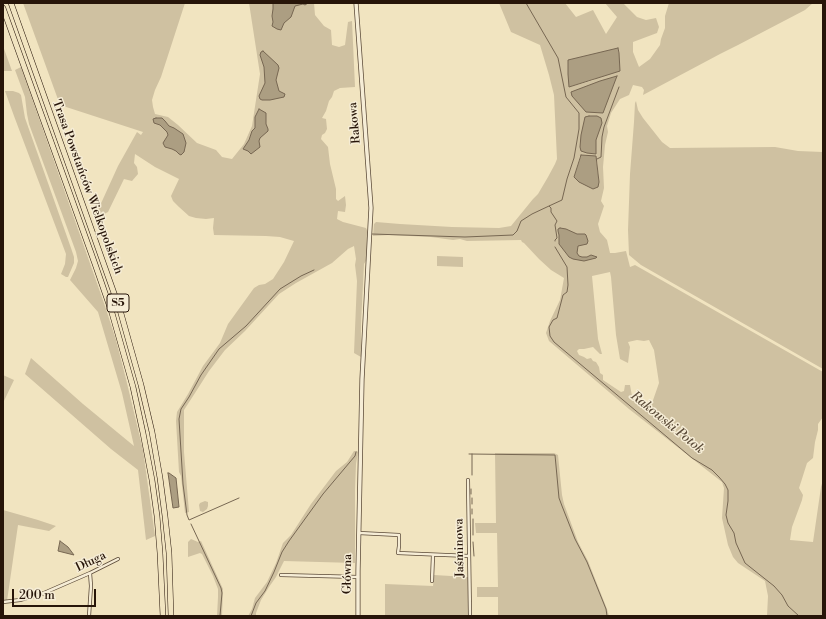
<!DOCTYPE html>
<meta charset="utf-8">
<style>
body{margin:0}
#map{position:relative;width:826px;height:619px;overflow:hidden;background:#f1e4c0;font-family:"Libre Bodoni",serif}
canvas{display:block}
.frame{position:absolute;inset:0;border:4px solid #271509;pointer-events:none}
.scale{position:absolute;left:12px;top:589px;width:84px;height:18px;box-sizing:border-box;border:2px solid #271509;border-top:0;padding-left:5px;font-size:12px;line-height:14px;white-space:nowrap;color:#271509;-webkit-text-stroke:3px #f6edd6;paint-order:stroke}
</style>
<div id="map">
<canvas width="826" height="619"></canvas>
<div class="frame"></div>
<div class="scale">200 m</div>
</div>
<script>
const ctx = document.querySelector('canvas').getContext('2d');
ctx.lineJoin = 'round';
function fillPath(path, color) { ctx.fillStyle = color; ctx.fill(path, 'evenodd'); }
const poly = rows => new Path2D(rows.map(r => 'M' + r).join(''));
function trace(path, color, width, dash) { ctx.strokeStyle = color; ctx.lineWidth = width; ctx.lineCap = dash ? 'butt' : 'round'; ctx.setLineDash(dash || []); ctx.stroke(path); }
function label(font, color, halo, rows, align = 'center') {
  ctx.font = font + ' "Libre Bodoni",serif'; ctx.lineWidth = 3; ctx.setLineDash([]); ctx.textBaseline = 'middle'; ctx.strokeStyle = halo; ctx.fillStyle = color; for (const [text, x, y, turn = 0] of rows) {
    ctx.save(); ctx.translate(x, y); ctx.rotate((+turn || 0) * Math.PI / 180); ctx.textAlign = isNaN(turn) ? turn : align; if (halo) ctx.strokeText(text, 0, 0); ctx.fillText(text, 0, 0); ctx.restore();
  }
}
const green = poly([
 [23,3,185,3,161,77,155,90,152,100,153,107,155,114,168,117,178,125,197,143,216,150,222,157,232,159,244,144,252,126,260,74,249,3,314,3,315,15,324,26,331,30,332,45,339,47,345,45,348,22,352,21,355,87,340,88,334,91,332,97,329,101,326,111,322,118,326,119,327,129,325,133,322,135,321,139,328,147,330,164,336,189,336,199,338,201,345,196,346,205,345,212,338,211,337,219,343,222,366,228,368,232,367,259,364,264,361,324,361,357,354,353,357,281,355,265,356,259,354,246,348,249,332,263,296,283,279,294,245,331,225,350,209,371,195,393,184,410,184,452,189,512,185,513,181,476,179,472,176,421,177,412,188,394,203,366,220,343,228,324,254,288,259,285,265,284,273,279,284,262,294,241,280,237,266,236,214,235,213,228,214,218,206,219,196,218,189,216,179,207,173,201,171,196,179,179,155,167,135,154,134,163,137,167,138,174,132,181,124,179,108,212,100,216,98,210,118,166,137,132,141,135,143,132,60,105],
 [499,3,565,3,576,17,593,10,606,34,617,17,605,3,623,3,637,17,646,20,656,18,659,27,657,33,633,42,633,52,639,67,650,59,660,45,661,39,665,28,665,16,669,3,813,3,805,10,738,45,720,54,643,95,644,90,642,87,633,85,629,95,620,99,611,113,607,126,608,132,605,145,603,167,604,188,601,201,604,206,598,224,600,232,607,240,610,253,615,253,626,251,630,267,635,265,823,372,823,417,818,424,818,430,815,442,813,458,807,463,801,482,799,488,803,495,802,500,792,527,790,540,813,542,821,487,823,480,823,616,767,616,768,596,765,581,738,563,733,557,728,545,722,518,724,488,722,482,629,409,549,341,546,333,550,321,560,300,564,278,551,270,539,259,524,243,522,242,521,240,467,241,460,239,453,240,431,237,389,235,373,236,374,224,376,222,400,224,452,227,499,228,511,226,533,199,538,194,548,177,555,164,557,159,554,95,549,75,540,45,511,32],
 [618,48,619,53,594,80,569,87],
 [580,156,597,161,599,182,574,177],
 [610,272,611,277,616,335,620,359,628,363,630,347,628,342,637,340,644,341,649,340,654,350,659,383,651,406,641,402,632,396,630,385,625,385,624,391,621,392,603,380,603,375,600,373,599,367,596,362,593,361,591,358,587,359,584,357,579,355,577,351,579,349,584,349,593,347,600,354,602,354,598,339,592,276],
 [3,46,12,71,3,71],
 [21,67,105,306,116,340,126,379,143,450,147,479,155,536,146,540,138,470,111,449,25,374,31,358,83,404,134,446,122,393,98,312,70,280,76,268,78,261,76,252,29,124,27,114,25,97,15,70],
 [5,91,13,91,19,93,21,95,25,118,71,248,74,257,74,263,68,277,66,277,61,274,65,264,66,254,14,116],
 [636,101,638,110,643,118,662,142,670,148,775,147,798,151,823,152,823,369,641,265,629,255,628,230,630,174,634,122,635,103],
 [437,256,463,257,463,267,437,266],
 [3,375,14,380,3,403],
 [354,451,357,451,358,452,356,464,355,490,355,563,284,561,276,577,269,587,261,600,256,613,256,616,248,616,252,609,255,598,267,582,276,563,283,543,291,535,311,504,336,471,347,462],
 [495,453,554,453,558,455,562,495,564,504,578,542,588,561,607,609,609,616,498,616,498,597,477,597,477,587,498,587,497,533,476,533,475,523,496,523],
 [205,501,208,502,208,506,207,509,203,512,200,511,199,505,200,503],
 [3,510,38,520,56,526,49,531,18,525,7,601,3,601],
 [191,539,198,542,201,541,223,589,222,616,217,616,218,597,218,589,213,576,202,554,200,553,188,557,188,542],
 [434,575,468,577,469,616,385,616,385,584,433,586]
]);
const water = poly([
 [273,3,308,3,305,5,303,4,295,6,291,17,284,23,281,30,277,29,272,26,273,22,272,16,273,9,273,3],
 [618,48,619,53,620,71,569,87,568,74,568,60,618,48],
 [263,51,278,65,279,68,276,80,279,91,285,94,284,97,270,100,262,100,260,99,259,96,265,83,264,67,260,55,261,52,263,51],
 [617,76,603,113,586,112,572,96,571,92,600,81,617,76],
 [259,109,266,113,266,124,268,129,268,131,260,138,259,141,260,147,251,154,248,151,243,149,249,140,252,131,255,128,255,117,259,109],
 [589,116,597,116,601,118,602,123,596,140,596,154,587,153,581,151,580,147,581,135,585,117,589,116],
 [156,118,162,118,165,121,169,126,174,128,183,134,186,143,184,152,181,155,179,154,176,151,172,149,165,147,163,143,168,135,167,132,160,125,154,123,153,119,156,118],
 [581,155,596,156,599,182,598,187,593,189,579,182,574,177,581,155],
 [560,228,566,229,577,234,585,234,586,235,588,241,587,244,578,246,577,253,579,256,582,257,587,257,591,255,597,257,596,258,584,261,573,259,569,257,559,244,559,235,558,231,558,229,560,228],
 [168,473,169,473,176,478,179,507,173,508,168,473],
 [60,541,68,547,74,555,58,551,60,541]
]);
const stream = poly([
 [526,3,558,58,566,97,579,113,579,129,574,158,567,179,562,200,549,206,551,208,551,212,557,221,555,225,557,238,555,240,555,241],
 [597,159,601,157,602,137,604,127,619,87],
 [372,234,465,237,513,235,517,231,521,221,532,214,549,206],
 [555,247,567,267,568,285,567,292,563,295,557,318,553,320,549,327,550,336,554,342,648,421,692,458,712,470,719,477,725,484,728,490,728,501,726,515,728,523,734,533,736,543,745,563,774,586,782,595,788,606,799,616],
 [469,454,555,455,559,498,562,506,575,539,587,562,606,609,607,616],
 [472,475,472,454],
 [471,489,471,494],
 [239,498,189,520,187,515,183,484,179,419,181,409,189,397,201,375,219,349,246,326,280,289,301,276,314,270],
 [472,498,472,504],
 [472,509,472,514],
 [473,519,473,535],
 [191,524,221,588,222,593,220,616],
 [473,542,474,556],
 [251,616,256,603,265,591,274,572,282,552,289,541,323,494,355,456,356,452]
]);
const minor = poly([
 [468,480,470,616],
 [359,533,399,535,399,546,398,553,469,556],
 [281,575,358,577],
 [432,581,433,555],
 [3,602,20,600,44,593,90,573,118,559],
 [89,616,91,586,90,573]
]);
const tertiary = poly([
 [356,3,371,208,362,379,358,571,358,616]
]);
const motorway = poly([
 [11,3,120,310,141,385,152,432,160,478,165,516,169,553,171,616],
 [3,8,95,264,112,313,133,387,143,433,152,480,157,516,160,553,163,616]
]);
const shields = [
 [118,303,22]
];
const shieldNames = [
 ["S5",118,303]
];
const streetNames = [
 ["Rakowa",355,123,-95],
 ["Trasa Powstańców Wielkopolskich",87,187,70],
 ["Jaśminowa",460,548,-91],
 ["Długa",91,562,-26],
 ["Główna",348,574,-89]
];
const waterNames = [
 ["Rakowski Potok",667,423,39]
];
fillPath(green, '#cfc1a1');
fillPath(water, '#ac9e82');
trace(water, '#776752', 1);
trace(stream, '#776752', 1);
trace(minor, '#5a4937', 4);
trace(tertiary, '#5a4937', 5);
trace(motorway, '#271509', 6);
trace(minor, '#f6edd6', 2.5);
trace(tertiary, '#f6edd6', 3.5);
trace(motorway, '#f1e4c0', 5);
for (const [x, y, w] of shields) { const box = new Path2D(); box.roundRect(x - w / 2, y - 9, w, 18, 3); ctx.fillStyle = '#f6edd6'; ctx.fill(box); trace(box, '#271509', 1); }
label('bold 11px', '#271509', null, shieldNames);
label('12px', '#271509', '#f6edd6', streetNames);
label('italic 13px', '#5c4c39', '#f6edd6', waterNames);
</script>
